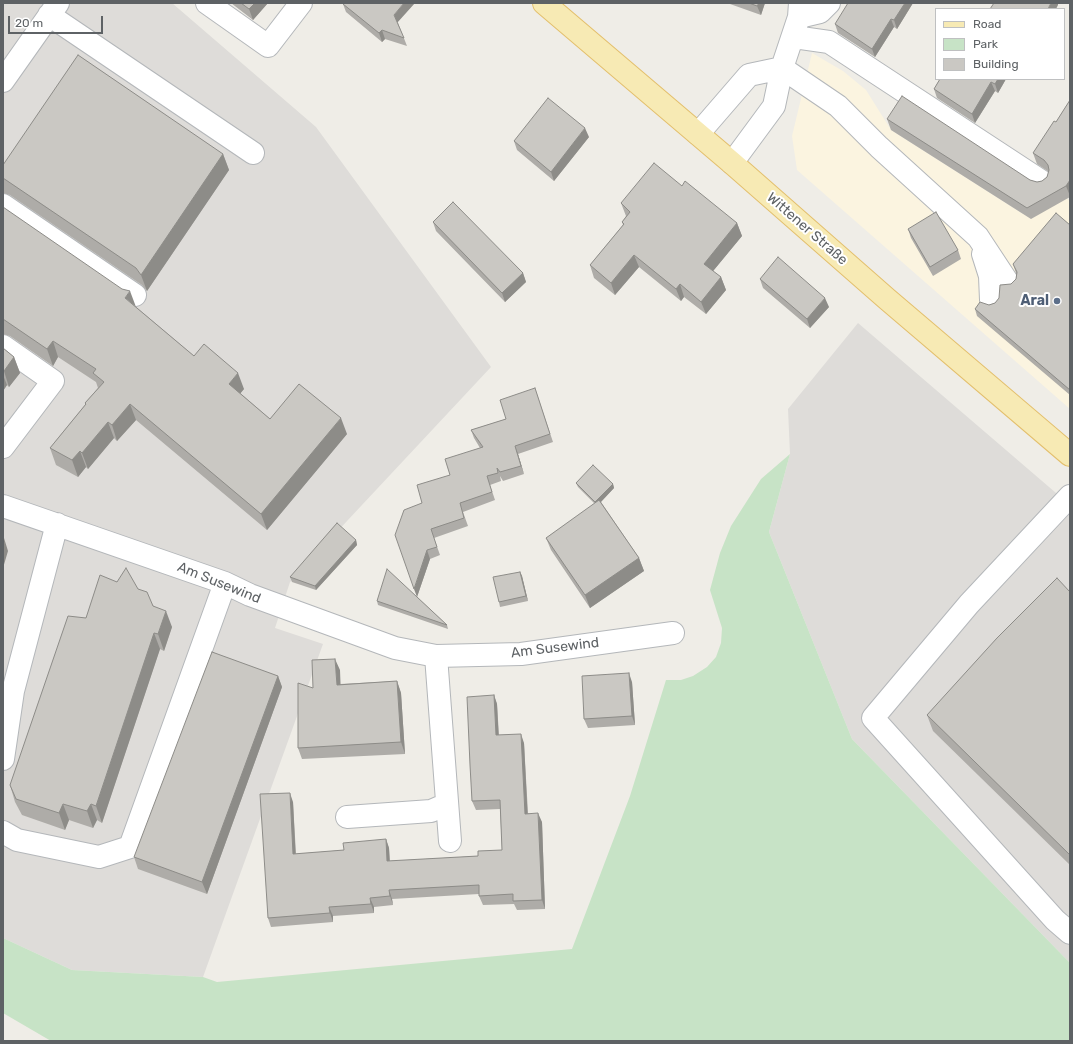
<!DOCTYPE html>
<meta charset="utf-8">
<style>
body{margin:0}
#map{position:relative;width:1073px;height:1044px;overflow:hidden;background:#efede7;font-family:Rubik,sans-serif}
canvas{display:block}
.frame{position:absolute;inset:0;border:4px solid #5e6265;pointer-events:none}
.legend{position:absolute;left:935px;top:8px;width:130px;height:72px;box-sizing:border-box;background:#fff;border:1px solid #bfc0c1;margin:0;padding:5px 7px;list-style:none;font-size:12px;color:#5e6265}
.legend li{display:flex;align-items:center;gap:8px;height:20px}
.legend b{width:20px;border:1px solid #bfc0c1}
.scale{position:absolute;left:8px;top:16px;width:95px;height:18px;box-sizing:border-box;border:2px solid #5e6265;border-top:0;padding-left:5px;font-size:12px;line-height:14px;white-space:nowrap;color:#5e6265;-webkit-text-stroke:3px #fff;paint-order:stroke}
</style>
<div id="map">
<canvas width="1073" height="1044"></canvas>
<div class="frame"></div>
<ul class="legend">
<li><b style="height:5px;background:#f7eab4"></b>Road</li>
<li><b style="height:11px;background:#c7e3c6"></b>Park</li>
<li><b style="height:11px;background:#cac8c3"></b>Building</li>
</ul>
<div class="scale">20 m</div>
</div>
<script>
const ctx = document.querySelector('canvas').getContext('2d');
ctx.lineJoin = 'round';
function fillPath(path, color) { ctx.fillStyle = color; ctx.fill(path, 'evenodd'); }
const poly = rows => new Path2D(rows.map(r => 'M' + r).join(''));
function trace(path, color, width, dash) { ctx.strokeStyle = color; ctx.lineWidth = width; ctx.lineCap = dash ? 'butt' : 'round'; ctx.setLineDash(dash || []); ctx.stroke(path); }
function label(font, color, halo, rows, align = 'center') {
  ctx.font = font + ' Rubik,sans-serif'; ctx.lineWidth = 4; ctx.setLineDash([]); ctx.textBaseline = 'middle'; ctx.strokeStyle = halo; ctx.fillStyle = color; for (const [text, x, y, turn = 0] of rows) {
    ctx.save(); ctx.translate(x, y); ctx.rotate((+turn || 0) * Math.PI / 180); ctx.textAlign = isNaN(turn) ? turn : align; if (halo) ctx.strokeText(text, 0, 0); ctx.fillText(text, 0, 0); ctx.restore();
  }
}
const commercial = poly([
 [812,53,843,71,866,90,891,130,1023,214,1046,180,1070,201,1070,409,797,170,792,136]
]);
const industrial = poly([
 [3,3,172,3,316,127,491,367,290,582,275,628,323,644,203,977,72,970,3,938],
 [858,323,1070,505,1070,963,852,739,769,532,790,454,788,409]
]);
const green = poly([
 [790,454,769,532,852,739,1070,963,1070,1041,51,1041,3,1013,3,938,72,970,203,977,217,982,572,949,630,796,666,680,681,680,693,676,707,667,716,657,721,643,722,628,710,590,720,553,731,526,761,479]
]);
const minor = poly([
 [207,3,268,46,301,3],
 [49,15,253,153],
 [799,17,820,12,829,3],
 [794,37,829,42,1041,181],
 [782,68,838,106,879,147,978,237,1007,281],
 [3,81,58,3],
 [698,134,749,75,782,68],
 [732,163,774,106,782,68,799,17,800,3],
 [3,205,135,295],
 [983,254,990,276,991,300],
 [3,346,53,381,3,447],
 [1070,496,969,604,873,718,1055,920,1070,933],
 [3,506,225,583,250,595,395,648,436,656,521,654,673,633],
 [436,656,450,841],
 [3,759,13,691,57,524],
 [347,817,431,811,447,804],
 [3,832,17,840,99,857,130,847,225,583]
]);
const major = poly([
 [544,3,732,163,887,299,1070,455]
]);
const wall = poly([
 [231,3,268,3,253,20],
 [729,3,765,3,761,15,730,4],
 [913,3,897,29,894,27,875,57,838,33,835,24],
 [343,4,398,23,407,46,385,39,382,42,346,12],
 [940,79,1006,79,998,93,995,91,975,123,937,98,934,89],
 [1070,100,1070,197,1031,219,891,130,887,119,1030,180,1037,182,1042,181,1047,177,1049,172,1037,164,1033,153,1056,122],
 [589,137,554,181,517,150,514,141],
 [223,154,229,170,147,291,142,285,10,195,3,193,3,165],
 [682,186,737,223,742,236,713,271,721,277,726,290,706,314,684,297,681,301,639,267,615,295,594,278,590,265,623,225,622,222,626,216,621,203],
 [3,207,136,307,194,356,244,389,240,393,270,419,347,434,267,530,136,420,117,441,114,438,88,469,86,467,78,477,56,465,50,448,85,405,85,403,98,388,96,382,58,357,53,366,10,336,3,334],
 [433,222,523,273,526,282,505,302,436,231],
 [1070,225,1070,395,977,316,975,309,995,303,1016,279,1016,273,1013,264],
 [908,229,958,250,961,259,933,276,911,238],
 [760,279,829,307,810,328,763,288],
 [3,348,14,357,20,373,9,387,7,385,3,391],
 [535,388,553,442,518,454,524,474,503,481,500,476,501,481,490,485,495,500,463,512,468,526,434,538,440,555,430,559,417,597,447,625,448,629,378,605,377,601,417,597,422,503,450,475,480,448,474,438,471,430,506,419],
 [576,483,613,484,614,488,601,502,639,558,644,571,590,608,551,550,546,538,595,504,578,487],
 [356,540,357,545,316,590,292,582,290,577],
 [520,572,522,576,528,601,500,607,499,602],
 [117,582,138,589,172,627,164,651,160,649,102,823,97,820,93,828,69,820,65,830,22,815,15,802,10,785],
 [1070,592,1070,865,933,731,927,715],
 [340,670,340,684,397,681,401,693,405,754,302,759,298,748,313,688],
 [278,676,282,687,207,894,138,869,134,857],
 [632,682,635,725,588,728,584,719],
 [494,695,497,704,499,735,524,743,528,813,542,822,545,909,517,910,514,904,483,905,479,896,479,894,392,899,393,905,374,907,374,913,333,916,333,922,271,927,268,918,293,802,296,854,344,850,386,839,389,848,390,861,478,856,502,850,500,809,476,810,472,801]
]);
const shadedWall = poly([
 [255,3,268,3,253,20,249,9],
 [404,3,415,3,397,23,394,15],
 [759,3,765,3,761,15,757,6],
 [905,3,913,3,897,29,894,20],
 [1051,3,1058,3,1058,5,1056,9,1048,9],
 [891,19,894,27,875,57,872,49],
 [382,30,385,39,382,42,379,33],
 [998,79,1006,79,998,93,995,84],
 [991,82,995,91,975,123,972,114],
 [585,128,589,137,554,181,551,172],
 [223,154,229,170,147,291,141,275],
 [1070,180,1070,196,1066,186],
 [737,223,742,236,709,276,704,264],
 [634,255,639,267,615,295,611,283],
 [523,273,526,282,505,302,502,293],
 [721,277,726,290,706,314,701,302],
 [680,284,684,297,681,301,676,289],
 [130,291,136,307,125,298],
 [825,298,829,307,810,328,807,319],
 [53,341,58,357,53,366,47,349],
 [14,357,20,373,9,387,4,371],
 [238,373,244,389,235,400,229,384],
 [3,375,7,385,3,391],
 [130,404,136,420,117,441,112,425],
 [341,418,347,434,267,530,261,514],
 [108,422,114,438,88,469,82,453],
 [515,446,518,454,524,474,521,466],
 [80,451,86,467,78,477,72,460],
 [613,484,614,488,597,506,595,502],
 [4,538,8,551,3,568,3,541],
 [356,540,357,545,316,590,315,586],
 [427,550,430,559,417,597,414,589],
 [639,558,644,571,590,608,585,595],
 [520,572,522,576,528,601,526,596],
 [166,611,172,627,164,651,158,634],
 [154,633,160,649,102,823,96,806],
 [335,659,340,670,341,696,337,685],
 [629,673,632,682,635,725,632,716],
 [278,676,282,687,207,894,202,882],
 [397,681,401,693,405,754,401,742],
 [494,695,497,704,499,744,496,735],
 [521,734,524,743,528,823,525,814],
 [290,793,293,802,296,863,293,854],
 [63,804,69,820,65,830,59,813],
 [91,804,97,820,93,828,87,811],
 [538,813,542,822,545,909,542,900],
 [386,839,389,848,390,870,387,861],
 [389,890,392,899,393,905,390,896],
 [370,898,374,907,374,913,371,904],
 [329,907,333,916,333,922,330,913]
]);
const building = poly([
 [241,3,255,3,249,9,241,3],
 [344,3,404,3,394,15,404,38,382,30,379,33,343,4,344,3],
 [749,3,759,3,757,6,749,3],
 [848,3,905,3,894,20,891,19,872,49,835,24,848,3],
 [994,3,1051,3,1048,9,990,9,994,3],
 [78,55,223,154,141,275,136,268,3,178,3,165,78,55],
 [940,79,998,79,995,84,991,82,972,114,934,89,940,79],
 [902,96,1030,180,1037,182,1042,181,1047,177,1049,170,1048,165,1044,160,1033,153,1054,121,1056,122,1070,100,1070,180,1066,186,1027,208,887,119,902,96],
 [548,98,585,128,551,172,514,141,548,98],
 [654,163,682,186,685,181,737,223,704,264,721,277,701,302,680,284,676,289,634,255,611,283,590,265,624,224,622,222,630,212,621,203,654,163],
 [453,202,523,273,502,293,433,222,453,202],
 [3,207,122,289,130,291,125,298,194,356,204,344,238,373,229,384,270,419,299,384,341,418,261,514,130,404,112,425,108,422,82,453,80,451,72,460,50,448,86,404,85,403,104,382,93,373,96,369,53,341,47,349,3,319,3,207],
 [936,212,958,250,930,267,908,229,936,212],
 [1056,213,1070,225,1070,390,975,309,980,302,989,305,995,303,999,298,1000,285,1011,284,1016,279,1017,272,1013,264,1056,213],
 [778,257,825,298,807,319,760,279,778,257],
 [3,348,14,357,4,371,3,371,3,348],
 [535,388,550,434,515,446,521,466,500,472,497,468,498,473,487,476,492,492,460,503,464,518,431,529,437,547,427,550,414,589,395,535,404,510,422,503,417,485,450,475,445,459,483,447,471,430,506,419,500,400,535,388],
 [593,465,613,484,595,502,576,483,593,465],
 [599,500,639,558,585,595,546,538,599,500],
 [337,523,356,540,315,586,290,577,337,523],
 [126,568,138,589,147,592,153,606,166,611,158,634,154,633,96,806,91,804,87,811,63,804,59,813,16,799,10,785,68,616,86,618,100,575,117,582,126,568],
 [387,569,447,625,377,601,387,569],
 [520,572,526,596,499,602,493,577,520,572],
 [1057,578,1070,592,1070,855,927,715,997,638,1057,578],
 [212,652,278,676,202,882,134,857,212,652],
 [335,659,337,685,397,681,401,742,298,748,298,683,313,688,312,660,335,659],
 [629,673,632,716,584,719,582,676,629,673],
 [494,695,496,735,521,734,525,814,538,813,542,900,513,901,513,894,479,896,479,885,389,890,390,896,370,898,371,904,329,907,330,913,268,918,260,794,290,793,293,854,344,850,343,843,386,839,387,861,478,856,478,851,502,850,500,800,472,801,470,765,467,697,494,695]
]);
const markers = [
 [1057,301,4,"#5c6f8a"]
];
const streetNames = [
 ["Wittener Straße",807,229,41],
 ["Am Susewind",219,583,22],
 ["Am Susewind",555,648,-7]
];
const serviceNames = [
 ["Aral",1049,301]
];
fillPath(commercial, '#fbf4e0');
fillPath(industrial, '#dedcd9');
fillPath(green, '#c7e3c6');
trace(minor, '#b4b7ba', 24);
trace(major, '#e3bf6c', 24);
trace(minor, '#fff', 22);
trace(major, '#f7eab4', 22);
fillPath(wall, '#aeaca8');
fillPath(shadedWall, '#8d8c88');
fillPath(building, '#cac8c3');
trace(building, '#8d8c88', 1);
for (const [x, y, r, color] of markers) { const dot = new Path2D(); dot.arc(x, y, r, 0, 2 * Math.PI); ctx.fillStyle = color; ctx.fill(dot); trace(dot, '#fff', 1.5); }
label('14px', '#5e6265', '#fff', streetNames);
label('bold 14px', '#4e5e75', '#fff', serviceNames, 'right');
</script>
